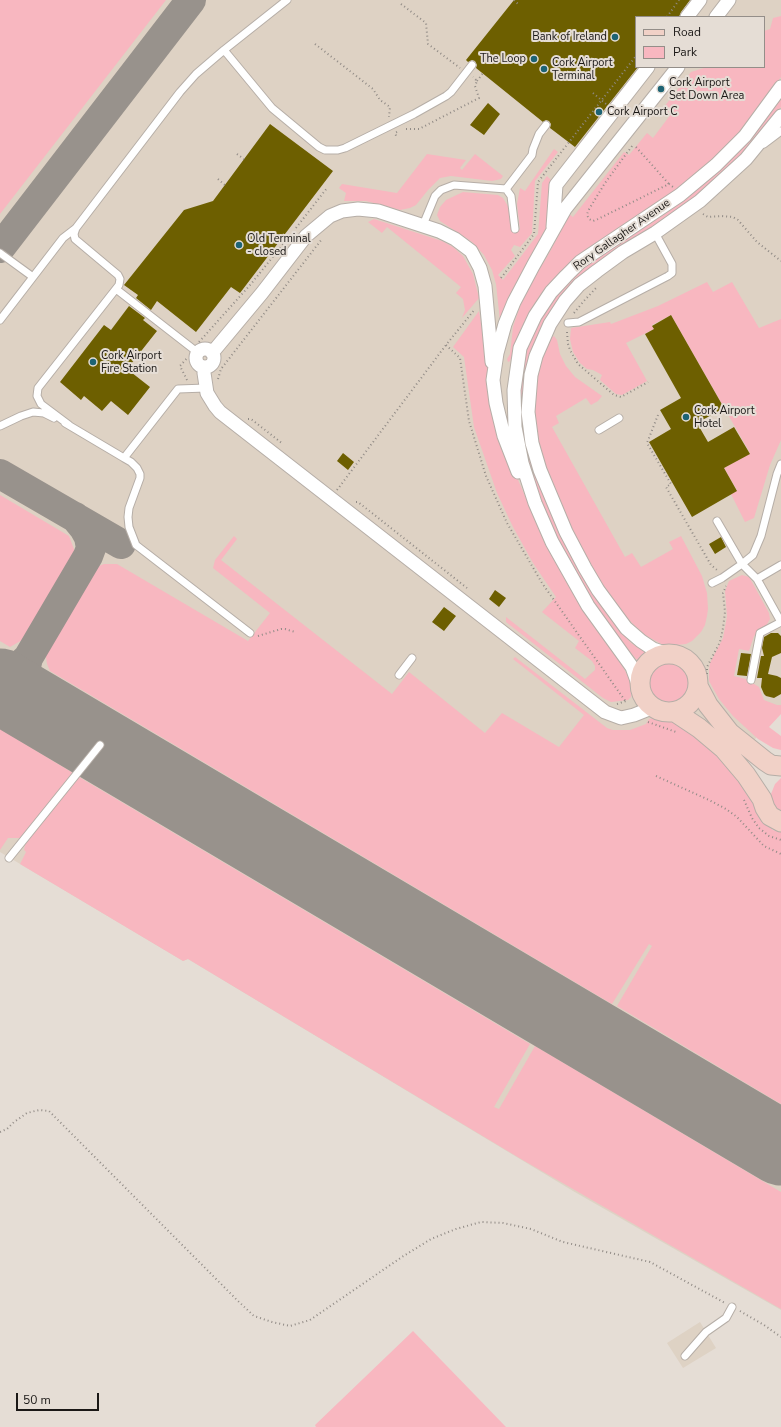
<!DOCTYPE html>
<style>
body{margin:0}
#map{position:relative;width:781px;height:1427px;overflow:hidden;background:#e5ddd5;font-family:"Nunito Sans",sans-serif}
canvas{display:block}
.legend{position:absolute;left:635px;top:16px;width:130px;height:52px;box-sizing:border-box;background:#e5ddd5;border:1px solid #948e89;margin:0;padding:5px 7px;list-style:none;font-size:12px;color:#1b1816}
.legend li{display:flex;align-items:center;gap:8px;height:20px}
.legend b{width:20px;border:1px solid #948e89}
.scale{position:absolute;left:16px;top:1393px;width:83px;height:18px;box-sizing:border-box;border:2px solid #1b1816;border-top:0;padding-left:5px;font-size:12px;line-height:14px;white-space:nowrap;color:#1b1816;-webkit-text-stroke:3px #e5ddd5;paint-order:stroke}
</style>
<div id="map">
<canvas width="781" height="1427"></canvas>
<ul class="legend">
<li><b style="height:5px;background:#f1d1c7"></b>Road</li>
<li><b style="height:11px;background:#f8b7c0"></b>Park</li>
</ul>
<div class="scale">50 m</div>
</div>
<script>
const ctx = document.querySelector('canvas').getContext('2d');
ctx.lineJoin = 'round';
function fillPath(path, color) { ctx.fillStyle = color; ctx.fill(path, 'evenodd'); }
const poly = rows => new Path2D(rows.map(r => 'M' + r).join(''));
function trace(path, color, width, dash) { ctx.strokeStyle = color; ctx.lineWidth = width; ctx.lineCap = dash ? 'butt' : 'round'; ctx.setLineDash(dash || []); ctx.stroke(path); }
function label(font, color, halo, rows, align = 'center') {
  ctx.font = font + ' "Nunito Sans",sans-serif'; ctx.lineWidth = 4; ctx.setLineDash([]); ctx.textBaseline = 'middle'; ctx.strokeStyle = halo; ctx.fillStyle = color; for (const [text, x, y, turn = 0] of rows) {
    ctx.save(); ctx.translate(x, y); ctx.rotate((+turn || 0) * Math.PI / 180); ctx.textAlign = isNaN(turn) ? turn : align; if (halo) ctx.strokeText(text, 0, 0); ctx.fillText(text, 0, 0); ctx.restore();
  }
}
const built = poly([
 [0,0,781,0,781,706,681,834,781,901,781,1310,573,1191,188,959,183,961,0,852],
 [636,17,764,17,764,67,636,67],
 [700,1322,716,1348,683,1368,667,1343]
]);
const green = poly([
 [0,0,166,0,0,214],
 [781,16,781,77,742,130,709,164,682,186,593,245,579,256,533,308,524,324,510,361,508,362,507,359,510,354,513,327,522,300,533,277,544,262,554,244,569,214,573,217,624,152,629,155,647,133,653,138,671,114,661,111,691,72,707,67,764,67,764,31,770,29,773,18],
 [781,98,781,107,753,143,708,188,647,232,603,259,581,275,561,297,527,368,523,395,522,421,528,451,597,598,616,625,631,643,645,652,645,656,640,662,636,659,611,629,587,592,554,533,525,464,518,393,524,357,533,334,546,311,560,290,575,274,593,260,665,214,687,198,718,171,752,136],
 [554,149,558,152,535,181,532,233,520,247,514,245,511,250,515,256,498,275,503,280,538,234,542,183,547,176,551,180,546,231,510,295,500,321,496,284,492,270,484,255,472,242,440,221,437,215,440,207,446,200,463,192,498,195,503,198,509,208,511,230,520,229,517,204,520,188,525,191],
 [427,154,466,160,460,168,462,170,475,154,503,176,501,179,492,181,451,176,440,178,428,190,416,205,410,208,400,210,366,201,344,201,346,193,339,188,342,184,397,193],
 [374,219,442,241,453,247,463,256,473,274,479,298,462,318,465,310,463,299,456,293,461,287,387,227,382,233,368,222],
 [707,282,713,292,732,282,759,328,781,319,781,440,770,465,754,518,745,522,731,494,737,490,724,468,750,453,671,315,652,325,654,329,626,343,647,381,622,395,616,394,600,380,602,375,593,370,587,369,580,363,573,352,570,339,571,328,610,322,611,324,658,306],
 [479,311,488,367,506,452,544,540,566,579,589,617,619,660,628,676,633,689,631,697,628,700,611,702,603,698,506,622,506,617,585,679,595,670,595,666,592,661,575,648,579,641,542,612,556,597,533,563,513,527,497,493,474,427,464,357,453,347],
 [554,336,557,340,560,354,566,366,575,377,602,396,598,401,591,405,586,398,556,416,559,423,552,427,625,557,632,553,641,567,673,549,669,542,681,536,702,576,707,593,708,609,707,616,705,625,701,632,692,641,686,644,665,646,645,635,635,626,617,608,595,574,576,539,553,485,542,456,537,440,534,422,535,401,538,369,549,340],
 [0,495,69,536,77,557,29,636,10,647,0,641],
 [234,536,237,539,221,560,392,694,409,672,485,733,502,713,559,747,584,715,513,659,515,657,607,728,613,730,630,730,646,724,649,719,653,718,673,721,685,727,739,774,762,820,773,830,781,832,781,1104,617,1006,652,946,649,944,612,1004,50,671,47,664,45,651,94,568,104,564,117,564,248,641,270,613,213,568,215,560],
 [742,575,749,577,752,582,769,613,770,619,766,626,754,636,749,651,739,649,734,676,746,679,759,687,764,700,777,705,781,705,781,714,769,727,781,736,781,750,773,748,758,739,733,716,719,699,709,681,709,671,710,663,723,638,726,622,727,616,725,591,729,581],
 '648 683a21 21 0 1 1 42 0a21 21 0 1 1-42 0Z',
 [0,729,73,773,25,834,20,838,8,838,0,850],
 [79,777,530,1044,494,1107,499,1109,535,1046,781,1192,781,1309,521,1159,188,959,183,961,20,864,26,852,24,850,26,841],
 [781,778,781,814,776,810,771,797,771,794,775,784],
 [413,1331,506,1427,316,1427,315,1425]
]);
const taxiway = poly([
 [0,248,191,0],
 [0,474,121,544],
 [0,674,15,670,28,658],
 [46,713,35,703,29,693,26,687,25,671,28,658,88,556,91,548,89,537,84,528,75,517]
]);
const runway = poly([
 [0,686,781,1148]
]);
const building = poly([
 [514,0,690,0,681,12,679,17,636,17,636,67,638,67,575,147,550,128,551,124,549,121,546,120,543,122,476,68,477,65,475,61,472,60,468,62,466,60],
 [488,103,500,114,484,135,470,125],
 [270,124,333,171,240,293,231,287,196,332,157,301,151,310,136,298,138,295,124,285,184,210,213,201],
 [129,306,145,318,143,320,157,331,127,369,150,387,128,415,111,401,102,411,84,396,81,400,60,382,104,325,111,330],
 [671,315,724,408,697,423,708,442,734,427,750,454,724,468,737,491,692,517,649,442,671,429,660,410,681,398,645,334,654,329,652,326],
 [343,453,354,462,348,470,337,461],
 [721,537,726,547,715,554,709,544],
 [495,590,506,598,499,607,489,599],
 [444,607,456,616,444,631,432,622],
 [771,633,778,633,781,636,781,653,772,657,768,674,777,676,781,678,781,694,774,698,766,696,764,694,761,687,762,678,757,678,761,656,764,656,762,648,764,637],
 [741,653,751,654,747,676,737,675]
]);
const path = poly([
 [514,0,519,5],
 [401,4,426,23,428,44,460,68],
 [667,17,679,0],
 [315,44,373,89,380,100,390,107,389,117],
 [477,81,483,73],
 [593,93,606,104],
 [406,129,419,129,479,98,475,86,477,81,473,77],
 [397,132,395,133,397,138],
 [632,146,605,183,588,211,587,215,589,219,593,221,596,220,669,184,673,187],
 [636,147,669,184],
 [237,154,245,160],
 [218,179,226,186],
 [703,214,708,217,721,216,733,217,738,220,757,242,781,261],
 [296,228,327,188],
 [501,278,534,234,538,182,636,56],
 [574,313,583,302,596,288],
 [567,332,568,344,570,350,578,364,614,395,621,397,648,382],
 [199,342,251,284,292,233],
 [446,345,460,358,469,421,486,476,507,523,542,583,626,702],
 [218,379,221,369,322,239],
 [187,380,180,366,188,357],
 [658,415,647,443,671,484,666,487,711,565,717,570],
 [248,419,251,419,283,444],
 [337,490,446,345,475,309],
 [356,502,358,502,467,588],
 [258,636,281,629,285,629,295,632],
 [707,674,707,667,720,642,723,628,725,612,723,593,726,586],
 [617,704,626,701],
 [648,722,676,732],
 [656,776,709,800,726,809,737,817,764,846,781,854],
 [744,800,752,818,759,828,769,836,781,840],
 [0,1132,7,1129,14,1122,27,1113,39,1110,49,1111,238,1301,254,1316,272,1322,290,1326,310,1320,402,1257,431,1239,456,1229,481,1222,503,1223,531,1229,563,1242,650,1262,725,1303],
 [740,1311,764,1325,781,1337]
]);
const lane = poly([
 [287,0,224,50,272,108,319,147,325,150,338,150,345,148,414,114,446,96,451,92,472,65],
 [764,144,781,131],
 [506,189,511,196,515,229],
 [423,225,435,196,441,190,454,185,506,189,532,155,533,149,539,134,546,125],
 [0,253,33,277],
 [116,289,197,352],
 [0,320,63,238,76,228,180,92,196,74,224,50],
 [568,323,579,322,668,276,672,273,672,264,655,233],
 [65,423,124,458,178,389,206,388],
 [69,425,41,404,37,396,38,388,119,285,120,279,118,275,75,239,74,234,76,228],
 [0,426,21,416,33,412,44,413,54,418],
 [599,430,619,418],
 [124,458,131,462,137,468,140,474,140,478,129,508,128,517,129,527,136,545,250,633],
 [717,521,742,564,757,579],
 [712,583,722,578,742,564,753,555,761,536,777,474,781,464],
 [781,622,757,579,781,565],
 [399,675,412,658],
 [751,680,760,633,781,622],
 [9,858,100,745],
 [685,1356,706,1332,726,1318,732,1307]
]);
const street = poly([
 [687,17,700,0],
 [716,17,729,0],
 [553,227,556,185,648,67],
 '196 358a9 9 0 1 1 18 0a9 9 0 1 1-18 0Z',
 [212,353,262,293,306,236,330,216,342,211,358,209,378,211,439,231,455,239,471,251,480,268,485,286,492,362],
 [205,367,204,373,207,393,215,406,220,412,605,712,621,718,634,715,649,709,655,709],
 [518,472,504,436,496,403,493,380,497,353,505,324,514,302,533,266,565,209,678,67],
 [668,654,653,649,641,641,626,628,598,590,585,568,566,532,540,470,532,443,528,412,531,375,536,356,550,324,565,301,579,285,597,271,623,252,655,233,700,201,746,159,781,116],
 [641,692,632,667,588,606,552,542,535,503,522,463,515,427,514,390,520,348,535,316,551,292,566,276,580,262,680,195,716,165,745,136,781,87]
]);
const secondary = poly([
 '640 683a29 29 0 1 1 58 0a29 29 0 1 1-58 0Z',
 [698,686,708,705,730,733,765,761,771,765,781,766],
 [675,712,699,728,724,749,746,775,762,799,765,808,770,816,781,822]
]);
const markers = [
 [615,37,4,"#1d6374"],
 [534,59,4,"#1d6374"],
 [544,69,4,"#1d6374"],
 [661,89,4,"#1d6374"],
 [599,112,4,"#1d6374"],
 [239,245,4,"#1d6374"],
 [93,362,4,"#1d6374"],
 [686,417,4,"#1d6374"]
];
const poiNames = [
 ["Bank of Ireland",607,37,"right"],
 ["The Loop",526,59,"right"],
 ["Cork Airport",552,63],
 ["Terminal",552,76],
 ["Cork Airport",669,83],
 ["Set Down Area",669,96],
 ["Cork Airport C",607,112],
 ["Old Terminal",247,239],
 ["- closed",247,252],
 ["Cork Airport",101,356],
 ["Fire Station",101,369],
 ["Cork Airport",694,411],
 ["Hotel",694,424]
];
const streetNames = [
 ["Rory Gallagher Avenue",622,235,-35]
];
fillPath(built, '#ded2c4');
fillPath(green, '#f8b7c0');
trace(taxiway, '#98928c', 30);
trace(runway, '#98928c', 75);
fillPath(building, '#6d5f00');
trace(lane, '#b6aea7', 9);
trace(street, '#b6aea7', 15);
trace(secondary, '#b6aea7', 21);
trace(path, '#918b86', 2, [1, 3]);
trace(lane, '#fff', 7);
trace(street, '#fff', 13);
trace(secondary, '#f1d1c7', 19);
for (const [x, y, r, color] of markers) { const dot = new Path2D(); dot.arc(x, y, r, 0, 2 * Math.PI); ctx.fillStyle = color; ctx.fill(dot); trace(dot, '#e5ddd5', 1.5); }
label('11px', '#1b1816', '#e5ddd5', poiNames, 'left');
label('11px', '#1b1816', '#e5ddd5', streetNames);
</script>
